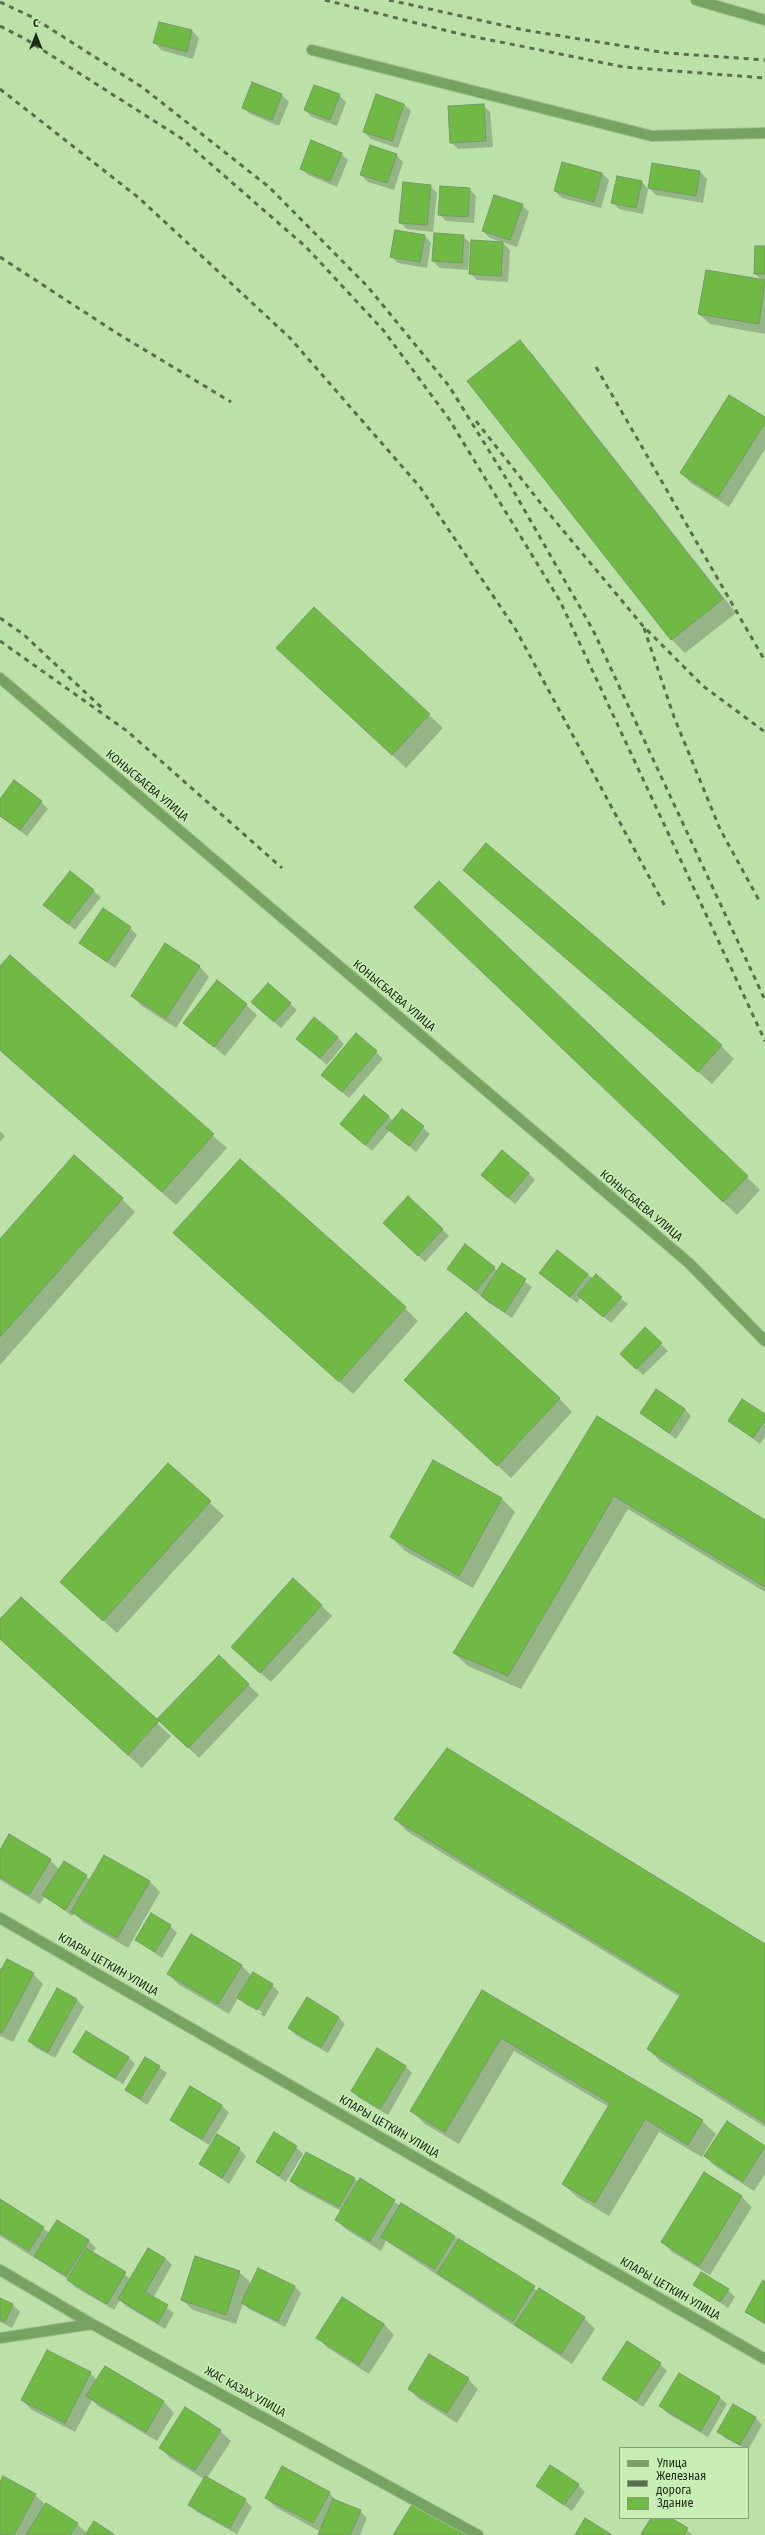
<!DOCTYPE html>
<meta charset="utf-8">
<style>
body{margin:0}
#map{position:relative;width:765px;height:2535px;overflow:hidden;background:#bbe1a9;font-family:"Fira Sans Condensed",sans-serif}
canvas{display:block}
.legend{position:absolute;left:619px;top:2447px;width:130px;height:72px;box-sizing:border-box;background:#c8eeb5;border:1px solid #84a075;margin:0;padding:5px 7px;list-style:none;font-size:12px;color:#1d2b16}
.legend li{display:flex;align-items:center;gap:8px;height:20px}
.legend b{width:20px;border:1px solid #84a075}
.north{position:absolute;left:16px;top:16px;width:40px;height:40px;-webkit-text-stroke:3px #c8eeb5;paint-order:stroke;rotate:0deg;font-size:11px;font-weight:700;line-height:16px;text-align:center;color:#1d2b16}
.north::after{content:'';display:block;margin:auto;width:14px;height:18px;background:#1d2b16;clip-path:polygon(50% 0,100% 100%,50% 72%,0 100%)}
</style>
<div id="map">
<canvas width="765" height="2535"></canvas>
<ul class="legend">
<li><b style="height:5px;background:#77a261"></b>Улица</li>
<li><b style="height:5px;background:#586f4d"></b>Железная дорога</li>
<li><b style="height:11px;background:#71b945"></b>Здание</li>
</ul>
<div class="north">С</div>
</div>
<script>
const ctx = document.querySelector('canvas').getContext('2d');
ctx.lineJoin = 'round';
function fillPath(path, color) { ctx.fillStyle = color; ctx.fill(path, 'evenodd'); }
const poly = rows => new Path2D(rows.map(r => 'M' + r).join(''));
function trace(path, color, width, dash) { ctx.strokeStyle = color; ctx.lineWidth = width; ctx.lineCap = dash ? 'butt' : 'round'; ctx.setLineDash(dash || []); ctx.stroke(path); }
function label(font, color, halo, rows, align = 'center') {
  ctx.font = font + ' "Fira Sans Condensed",sans-serif'; ctx.lineWidth = 3; ctx.setLineDash([]); ctx.textBaseline = 'middle'; ctx.strokeStyle = halo; ctx.fillStyle = color; for (const [text, x, y, turn = 0] of rows) {
    ctx.save(); ctx.translate(x, y); ctx.rotate((+turn || 0) * Math.PI / 180); ctx.textAlign = isNaN(turn) ? turn : align; if (halo) ctx.strokeText(text, 0, 0); ctx.fillText(text, 0, 0); ctx.restore();
  }
}
const shadow = poly([
 [160,23,192,31,199,38,193,59,161,50,155,43],
 [253,83,282,95,289,102,279,126,250,114,243,107],
 [339,95,346,102,337,126,312,117,305,110],
 [404,104,411,111,398,148,371,139,364,132],
 [483,105,490,112,493,147,458,149,451,142],
 [341,154,348,160,337,187,308,175,301,168],
 [396,155,403,162,394,190,368,182,361,175],
 [653,164,700,172,707,179,703,203,656,195,649,188],
 [602,173,609,180,601,208,562,198,555,191],
 [642,182,648,189,643,214,619,209,612,202],
 [430,186,437,193,433,232,407,229,400,222],
 [469,189,476,196,474,223,446,221,439,214],
 [522,205,529,212,517,247,490,238,483,231],
 [425,236,431,243,427,268,398,263,391,257],
 [463,236,470,243,468,270,440,268,433,261],
 [503,243,510,250,508,282,477,280,470,273],
 [765,247,765,334,710,324,699,314,762,280,755,274],
 [520,341,533,355,736,613,685,653,672,640,469,381],
 [765,418,765,449,729,507,691,483,681,473],
 [315,608,443,728,406,768,291,661],
 [0,801,41,802,48,809,27,836,0,816],
 [464,870,721,1046,734,1059,712,1084],
 [70,872,101,897,75,930,44,905],
 [429,920,747,1177,760,1190,737,1215],
 [130,928,137,935,115,968,80,943],
 [10,957,227,1148,176,1205,0,1051,0,968],
 [199,966,209,977,176,1028,142,1006,132,996],
 [290,1004,297,1010,281,1028,260,1009],
 [246,1005,257,1015,225,1056,185,1023],
 [337,1037,344,1044,327,1065,297,1039],
 [376,1052,383,1059,349,1098,329,1081],
 [402,1110,430,1134,416,1152,390,1130,372,1151,341,1124,388,1116,393,1121],
 [0,1131,5,1136,0,1142],
 [528,1173,535,1180,515,1204,482,1175],
 [122,1199,135,1212,0,1365,0,1240],
 [442,1229,449,1236,425,1262,391,1230],
 [188,1246,405,1308,418,1321,353,1394],
 [466,1246,498,1271,502,1265,532,1287,512,1318,489,1303,448,1268],
 [540,1273,587,1274,628,1304,611,1323,581,1297,577,1303],
 [645,1329,668,1351,643,1375,621,1354],
 [405,1380,559,1398,572,1412,511,1478],
 [685,1409,691,1416,676,1439,641,1413],
 [765,1415,765,1437,760,1444,729,1420],
 [598,1417,765,1522,765,1592,628,1509,521,1689,468,1666,454,1653],
 [168,1464,224,1516,117,1633,61,1582],
 [502,1499,515,1512,473,1588,405,1551,391,1537],
 [21,1598,171,1736,142,1768,0,1639,0,1621],
 [321,1605,332,1616,271,1682,242,1657],
 [219,1656,259,1695,199,1758,169,1729],
 [395,1819,765,1945,765,2127,661,2062,648,2049,680,1997,408,1832],
 [0,1851,50,1860,60,1870,86,1876,91,1881,150,1882,160,1892,128,1948,83,1922,74,1913,72,1916,45,1896,40,1904,0,1880],
 [170,1926,177,1933,162,1958,136,1940],
 [241,1965,252,1976,272,1985,279,1992,264,2017,238,1998,229,2014,178,1984,168,1973],
 [245,2002,262,2012,261,2014,245,2004],
 [0,1968,33,1974,43,1984,13,2042,0,2036],
 [57,1990,77,2000,84,2007,55,2058,36,2048,29,2041],
 [482,1991,702,2121,716,2134,702,2157,659,2132,609,2216,577,2197,563,2184,609,2107,514,2051,459,2144,425,2124,412,2111],
 [338,2017,345,2024,328,2053,296,2035,289,2028],
 [74,2052,128,2057,135,2064,123,2084,81,2059],
 [145,2058,167,2073,147,2105,126,2090],
 [406,2067,412,2073,388,2115,359,2098,352,2091],
 [191,2087,222,2106,229,2113,209,2145,178,2126,171,2120],
 [727,2123,765,2148,765,2174,754,2191,715,2166,705,2156],
 [296,2147,303,2154,286,2182,257,2162],
 [239,2149,246,2156,229,2184,200,2164],
 [354,2179,455,2237,538,2291,539,2289,584,2318,595,2329,572,2364,386,2241,381,2251,347,2230,336,2220,341,2211,298,2188,291,2181],
 [741,2196,752,2207,710,2275,672,2252,662,2242],
 [0,2200,50,2233,57,2221,89,2241,96,2248,92,2253,131,2279,148,2249,165,2258,172,2265,153,2298,174,2313,165,2329,126,2306,120,2300,114,2310,75,2287,68,2279,0,2236],
 [239,2272,250,2282,249,2288,295,2287,301,2293,285,2327,249,2309,243,2303,236,2324,193,2310,182,2300],
 [765,2283,765,2325,746,2312],
 [695,2285,728,2290,735,2297,728,2308],
 [342,2298,384,2324,394,2335,369,2374,328,2348,317,2337],
 [0,2299,13,2305,20,2312,12,2328,0,2322],
 [660,2364,667,2371,643,2407,603,2379],
 [105,2367,164,2402,174,2413,157,2441,98,2406,92,2400,75,2432,32,2410,22,2400,90,2373,97,2380],
 [679,2374,720,2398,727,2404,708,2437,667,2413,660,2406],
 [468,2379,478,2389,457,2423,419,2399,409,2389],
 [734,2406,756,2418,762,2425,748,2450,725,2438,719,2431],
 [220,2431,231,2441,207,2478,245,2500,252,2507,237,2534,197,2512,190,2505,204,2479,170,2458,160,2447],
 [0,2484,35,2495,46,2505,77,2524,87,2533,114,2535,0,2535],
 [578,2485,585,2492,572,2511,537,2486],
 [329,2493,339,2503,360,2511,367,2518,360,2535,319,2535,321,2532,277,2508,266,2498],
 [652,2518,669,2518,693,2535,643,2535]
]);
const building = poly([
 [159,22,192,30,187,52,153,43,159,22],
 [252,82,282,94,272,120,242,108,252,82],
 [314,85,340,94,330,120,304,110,314,85],
 [376,94,404,104,392,141,363,132,376,94],
 [484,104,486,141,450,143,448,106,484,104],
 [311,140,342,153,330,181,300,169,311,140],
 [370,145,397,154,387,183,360,175,370,145],
 [562,162,602,173,594,202,554,191,562,162],
 [652,163,700,171,696,196,648,188,652,163],
 [617,176,642,181,636,208,611,203,617,176],
 [403,182,431,185,427,225,399,223,403,182],
 [440,186,470,188,468,217,438,215,440,186],
 [494,195,523,204,510,240,482,231,494,195],
 [395,230,425,235,420,262,390,257,395,230],
 [434,233,464,235,462,263,432,261,434,233],
 [471,240,503,242,501,276,469,274,471,240],
 [755,246,765,246,765,274,754,274,755,246],
 [706,270,765,280,759,324,698,314,706,270],
 [520,340,723,599,671,640,467,381,520,340],
 [729,395,765,417,765,423,718,497,680,473,729,395],
 [314,607,430,714,392,755,276,648,314,607],
 [14,780,42,801,20,830,0,816,0,799,14,780],
 [486,843,722,1045,698,1072,463,870,486,843],
 [70,871,94,890,68,924,43,905,70,871],
 [439,881,748,1176,723,1202,414,907,439,881],
 [103,908,131,927,107,962,79,943,103,908],
 [165,943,200,966,166,1018,131,996,165,943],
 [10,955,214,1134,162,1192,0,1050,0,966,10,955],
 [217,980,247,1004,214,1047,183,1023,217,980],
 [268,983,291,1003,274,1022,251,1002,268,983],
 [314,1017,338,1037,320,1058,296,1039,314,1017],
 [356,1033,377,1051,342,1092,321,1075,356,1033],
 [364,1095,389,1116,365,1145,340,1124,364,1095],
 [402,1109,424,1126,409,1146,386,1128,402,1109],
 [502,1150,529,1173,508,1198,481,1175,502,1150],
 [74,1155,123,1198,0,1337,0,1239,74,1155],
 [240,1159,406,1307,339,1382,173,1233,240,1159],
 [408,1196,443,1229,418,1256,383,1223,408,1196],
 [465,1244,495,1267,476,1291,447,1269,465,1244],
 [557,1250,588,1274,570,1297,539,1273,557,1250],
 [502,1263,526,1279,505,1312,481,1296,502,1263],
 [596,1274,622,1297,603,1317,577,1295,596,1274],
 [466,1312,560,1398,497,1466,404,1380,466,1312],
 [645,1327,662,1343,636,1369,620,1354,645,1327],
 [656,1389,685,1409,669,1433,640,1413,656,1389],
 [742,1399,765,1414,765,1420,753,1438,728,1421,742,1399],
 [597,1416,765,1520,765,1587,614,1496,508,1676,453,1653,597,1416],
 [433,1460,502,1498,459,1576,390,1537,433,1460],
 [168,1463,211,1501,103,1621,60,1582,168,1463],
 [293,1578,322,1605,260,1673,231,1647,293,1578],
 [21,1597,159,1721,128,1755,0,1639,0,1619,21,1597],
 [219,1655,249,1684,188,1748,157,1719,219,1655],
 [447,1748,765,1944,765,2123,647,2049,681,1994,394,1819,447,1748],
 [9,1834,51,1859,29,1895,0,1877,0,1850,9,1834],
 [104,1855,150,1881,117,1938,71,1912,104,1855],
 [64,1861,87,1875,65,1910,42,1895,64,1861],
 [151,1913,171,1925,155,1952,135,1940,151,1913],
 [191,1934,242,1965,218,2004,167,1974,191,1934],
 [7,1959,34,1973,2,2033,0,2032,0,1972,7,1959],
 [253,1972,273,1984,257,2010,237,1998,253,1972],
 [57,1988,77,1999,48,2052,28,2041,57,1988],
 [482,1990,703,2120,688,2145,645,2119,595,2203,562,2184,610,2103,501,2038,445,2132,410,2111,482,1990],
 [307,1997,339,2017,321,2047,288,2028,307,1997],
 [86,2031,129,2057,115,2078,73,2052,86,2031],
 [377,2048,406,2066,380,2109,351,2091,377,2048],
 [145,2057,160,2066,140,2099,125,2090,145,2057],
 [190,2086,222,2105,202,2139,170,2120,190,2086],
 [727,2121,765,2146,743,2182,704,2156,727,2121],
 [274,2132,297,2146,279,2176,256,2162,274,2132],
 [217,2134,240,2148,222,2178,199,2164,217,2134],
 [306,2152,355,2178,339,2207,290,2181,306,2152],
 [704,2172,742,2196,699,2266,661,2242,704,2172],
 [360,2178,395,2200,370,2241,335,2220,360,2178],
 [0,2199,44,2227,29,2251,0,2233,0,2199],
 [401,2203,455,2236,435,2269,381,2237,401,2203],
 [57,2220,89,2240,66,2276,34,2256,57,2220],
 [459,2239,535,2286,513,2321,437,2273,459,2239],
 [86,2248,126,2272,107,2304,67,2280,86,2248],
 [148,2248,165,2258,145,2292,168,2305,158,2323,118,2299,148,2248],
 [195,2256,240,2271,226,2315,181,2300,195,2256],
 [258,2268,295,2286,278,2321,241,2303,258,2268],
 [701,2272,729,2289,720,2302,693,2285,701,2272],
 [763,2280,765,2282,765,2323,745,2312,763,2280],
 [539,2288,585,2317,561,2354,515,2325,539,2288],
 [342,2297,384,2324,359,2365,316,2338,342,2297],
 [0,2298,13,2304,5,2322,0,2320,0,2298],
 [627,2341,661,2363,636,2401,602,2379,627,2341],
 [47,2350,91,2372,65,2423,21,2400,47,2350],
 [429,2354,469,2378,447,2413,408,2389,429,2354],
 [105,2366,164,2401,146,2432,86,2396,105,2366],
 [679,2373,720,2397,701,2431,659,2406,679,2373],
 [733,2404,756,2417,740,2445,717,2432,733,2404],
 [185,2407,221,2430,195,2470,159,2448,185,2407],
 [550,2465,579,2484,564,2505,536,2486,550,2465],
 [282,2466,330,2492,313,2523,265,2498,282,2466],
 [3,2476,36,2494,14,2535,0,2534,0,2482,3,2476],
 [205,2476,246,2499,230,2528,188,2505,205,2476],
 [333,2499,361,2510,350,2535,318,2535,333,2499],
 [46,2503,78,2523,70,2535,26,2535,46,2503],
 [413,2503,468,2535,393,2535,413,2503],
 [585,2518,612,2535,575,2535,585,2518],
 [651,2518,671,2518,688,2528,684,2535,643,2535,641,2534,651,2518],
 [94,2521,115,2535,85,2535,94,2521]
]);
const minor = poly([
 [696,0,765,20],
 [312,50,652,136,765,133],
 [0,678,689,1263,765,1341],
 [0,1918,765,2359],
 [0,2270,92,2324,478,2535],
 [0,2338,92,2324]
]);
const rail = poly([
 [325,0,456,33,624,67,765,78],
 [389,0,524,30,667,53,765,60],
 [0,2,32,17,142,87,269,187,368,287,449,386,509,483,593,630,765,1000],
 [0,26,27,40,181,138,306,247,384,331,449,419,560,601,765,1041],
 [0,89,139,198,290,338,420,487,516,630,666,908],
 [0,257,115,332,231,402],
 [596,367,765,661],
 [476,421,546,510,643,626,703,686,765,732],
 [0,618,23,634,102,708],
 [644,628,674,717,720,829,760,902],
 [0,641,127,731,282,868]
]);
const streetNames = [
 ["КОНЫСБАЕВА УЛИЦА",147,786,40],
 ["КОНЫСБАЕВА УЛИЦА",394,996,40],
 ["КОНЫСБАЕВА УЛИЦА",641,1206,40],
 ["КЛАРЫ ЦЕТКИН УЛИЦА",108,1965,30],
 ["КЛАРЫ ЦЕТКИН УЛИЦА",389,2127,30],
 ["КЛАРЫ ЦЕТКИН УЛИЦА",670,2289,30],
 ["ЖАС КАЗАХ УЛИЦА",245,2392,29]
];
fillPath(shadow, '#0003');
fillPath(building, '#71b945');
trace(building, '#769964', 1);
trace(minor, '#9bbd8c', 12);
trace(minor, '#77a261', 10);
trace(rail, '#586f4d', 3, [5, 5]);
label('12px', '#1d2b16', '#c8eeb5', streetNames);
</script>
